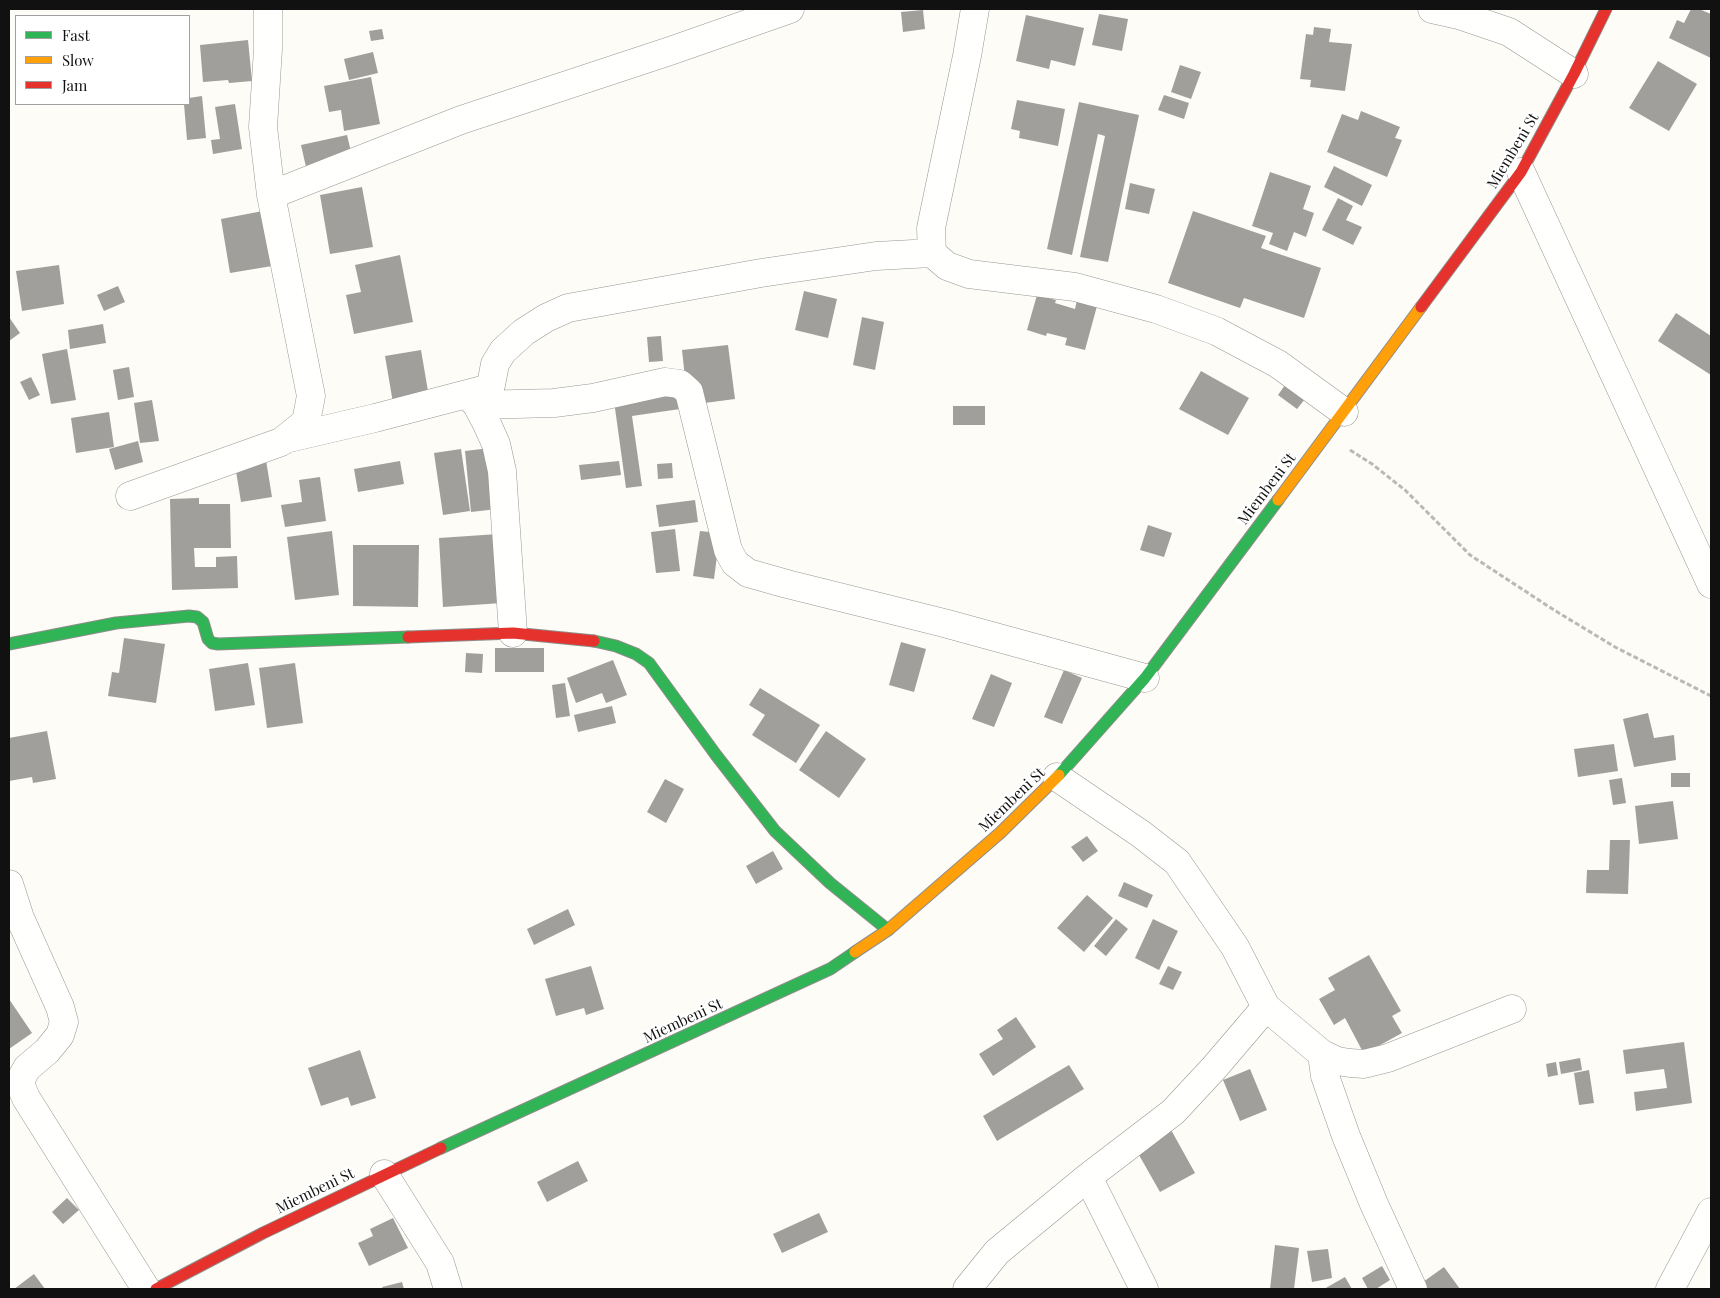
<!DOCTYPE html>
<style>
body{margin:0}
#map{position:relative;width:1720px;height:1298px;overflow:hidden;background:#fdfcf7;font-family:"Playfair Display",serif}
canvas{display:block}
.frame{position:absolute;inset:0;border:10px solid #111;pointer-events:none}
.legend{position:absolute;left:15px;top:15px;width:175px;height:90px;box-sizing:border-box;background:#fff;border:1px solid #a0a0a0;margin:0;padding:6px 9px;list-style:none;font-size:15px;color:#111}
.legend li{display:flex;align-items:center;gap:10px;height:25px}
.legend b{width:25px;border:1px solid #a0a0a0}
</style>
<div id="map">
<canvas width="1720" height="1298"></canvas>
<div class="frame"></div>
<ul class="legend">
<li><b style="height:6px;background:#30b455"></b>Fast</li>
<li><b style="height:6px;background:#ff9f0a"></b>Slow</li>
<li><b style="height:6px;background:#e5322d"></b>Jam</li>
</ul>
</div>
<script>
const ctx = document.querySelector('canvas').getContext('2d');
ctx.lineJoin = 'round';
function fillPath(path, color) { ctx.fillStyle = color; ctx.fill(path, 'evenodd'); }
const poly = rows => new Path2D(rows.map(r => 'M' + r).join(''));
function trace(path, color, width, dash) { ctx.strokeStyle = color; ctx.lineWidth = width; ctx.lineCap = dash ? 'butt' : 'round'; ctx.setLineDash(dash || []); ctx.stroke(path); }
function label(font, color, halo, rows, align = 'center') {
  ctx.font = font + ' "Playfair Display",serif'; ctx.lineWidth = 5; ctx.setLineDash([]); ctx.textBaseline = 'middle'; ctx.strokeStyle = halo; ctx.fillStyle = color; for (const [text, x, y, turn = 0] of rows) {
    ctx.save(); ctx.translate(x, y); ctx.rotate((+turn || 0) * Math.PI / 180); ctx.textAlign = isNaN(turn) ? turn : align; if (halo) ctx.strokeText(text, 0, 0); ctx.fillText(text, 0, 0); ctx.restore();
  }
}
const building = poly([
 [1691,9,1699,9,1711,14,1711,58,1669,38,1677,20,1684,23],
 [923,10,925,29,903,32,901,12],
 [1099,14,1128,19,1122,51,1092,45],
 [1026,15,1084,28,1075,66,1051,60,1049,69,1016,61],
 [1314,27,1331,29,1329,42,1352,44,1345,91,1310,87,1311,80,1300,79,1306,34,1313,35],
 [382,29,384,39,371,41,369,31],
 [248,40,252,81,229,83,228,80,203,82,200,45],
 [373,52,378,73,349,80,344,59],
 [1658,61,1697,84,1669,131,1629,108],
 [1180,65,1201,72,1191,99,1171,92],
 [371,77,380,124,344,131,341,110,329,112,324,86],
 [1164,95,1189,103,1184,119,1158,110],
 [202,96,206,138,187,140,184,104,189,104,189,98],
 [1017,100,1065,109,1058,146,1019,138,1020,131,1011,129],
 [1079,102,1139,115,1108,262,1080,257,1105,136,1098,134,1072,255,1047,249],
 [235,104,242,149,213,154,211,140,220,139,215,107],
 [1361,111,1400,127,1395,138,1402,140,1387,177,1327,152,1342,114,1358,120],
 [347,135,352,156,306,167,301,145],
 [1334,166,1372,185,1362,206,1324,187],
 [1270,172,1311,186,1303,209,1314,213,1306,237,1294,232,1287,251,1269,244,1273,233,1252,226],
 [1130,183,1155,189,1149,214,1125,209],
 [362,187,373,247,330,254,320,195],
 [1338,198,1353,206,1346,220,1362,227,1353,245,1322,230],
 [268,210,278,265,230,273,221,219],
 [1193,211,1266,236,1261,248,1321,268,1304,318,1244,298,1240,308,1168,283],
 [400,255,413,322,354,334,346,295,361,292,355,265],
 [59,265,64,304,22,311,16,271],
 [118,286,125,302,104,311,97,295],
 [804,291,837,299,828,338,795,330],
 [1037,295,1056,300,1055,303,1075,309,1077,300,1097,306,1085,350,1065,345,1067,338,1047,333,1046,336,1027,330],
 [1676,313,1711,336,1711,375,1658,341],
 [9,317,20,333,9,341],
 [862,317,884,322,875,370,853,365],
 [103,324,106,343,70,349,68,330],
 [661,336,663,361,649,362,647,337],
 [728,345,735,399,697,404,693,377,685,378,682,350],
 [67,349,76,400,51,404,42,354],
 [421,350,429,397,393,403,385,356],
 [129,367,134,397,118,400,113,370],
 [1201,371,1249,398,1228,435,1179,409],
 [31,377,40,395,29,400,20,382],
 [1285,385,1305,399,1297,409,1278,395],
 [678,392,680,409,632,416,642,486,626,488,614,401],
 [152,400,159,441,140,443,134,403],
 [953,406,985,406,985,425,953,425],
 [109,412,114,447,76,453,71,418],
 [138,441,143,462,115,470,109,449],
 [490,448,497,509,471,512,465,451],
 [461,449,470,511,443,515,434,453],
 [266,460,272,497,241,502,235,465],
 [400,461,404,484,358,492,354,469],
 [619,461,621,475,581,480,579,465],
 [672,463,673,478,658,479,657,464],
 [320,477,326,521,285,527,281,505,302,502,299,480],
 [199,498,199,504,230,504,231,548,194,548,195,567,216,567,216,557,237,556,238,588,172,590,170,499],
 [695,500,698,522,659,527,656,505],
 [1148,525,1172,533,1164,557,1140,550],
 [675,529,680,571,656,573,651,532],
 [332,531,339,595,295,600,287,537],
 [700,531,720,533,714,579,693,576],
 [498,534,502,603,443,607,439,538],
 [353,545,419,545,418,607,353,606],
 [124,638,165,644,156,703,108,696,112,672,119,673],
 [901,642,926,649,914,692,889,685],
 [495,648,544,648,544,672,495,672],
 [466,653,483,654,482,673,465,672],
 [613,660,627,695,606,703,602,693,576,703,567,678],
 [248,663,255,705,215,711,209,669],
 [295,663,303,723,267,728,259,668],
 [1064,670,1082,678,1062,724,1044,717],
 [991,674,1012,683,994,727,972,719],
 [565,683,570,716,556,718,552,685],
 [760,688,820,725,796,763,752,735,765,715,749,705],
 [612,706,616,723,578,732,574,715],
 [1648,713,1654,738,1674,735,1676,760,1634,767,1623,719],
 [47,731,56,779,33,783,32,777,9,781,9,738],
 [826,731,866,759,839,798,799,770],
 [1614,744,1618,771,1578,777,1574,749],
 [1671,773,1690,773,1690,787,1671,787],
 [1622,778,1626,803,1613,805,1609,780],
 [665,779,684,789,666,823,647,812],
 [1673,801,1678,839,1639,844,1635,806],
 [1087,836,1098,851,1083,862,1071,847],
 [1610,840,1630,840,1628,894,1586,893,1587,870,1609,870],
 [773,851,783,869,756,884,746,866],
 [1124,882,1153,895,1147,908,1118,896],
 [1087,895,1113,918,1084,952,1057,928],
 [568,909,575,925,534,945,527,929],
 [1116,919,1128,929,1106,956,1094,946],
 [1153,919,1178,931,1159,970,1135,958],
 [1369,955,1401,1011,1392,1016,1402,1033,1364,1054,1345,1018,1334,1025,1319,999,1335,990,1328,978],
 [591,966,604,1009,586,1015,584,1008,556,1016,545,979],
 [1168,966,1182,972,1173,990,1159,984],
 [9,999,32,1033,9,1049],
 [1016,1017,1036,1047,993,1076,979,1054,1003,1039,997,1030],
 [1684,1042,1692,1103,1636,1111,1634,1092,1667,1088,1664,1069,1626,1074,1623,1050],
 [360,1050,376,1098,351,1106,348,1097,321,1106,308,1068],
 [1580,1058,1582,1070,1561,1074,1559,1062],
 [1556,1062,1558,1075,1548,1077,1546,1064],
 [1069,1065,1084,1089,997,1141,983,1116],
 [1250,1069,1267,1110,1240,1121,1223,1080],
 [1589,1070,1594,1103,1579,1105,1574,1073],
 [1170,1128,1195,1173,1160,1192,1135,1148],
 [578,1161,588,1181,547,1202,537,1182],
 [67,1198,79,1210,63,1224,52,1212],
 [819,1213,828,1232,782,1253,773,1234],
 [393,1218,408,1248,369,1266,358,1243,373,1236,370,1229],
 [1275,1245,1299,1248,1294,1289,1270,1289],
 [1328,1249,1332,1278,1312,1282,1307,1251],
 [1382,1266,1390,1280,1376,1289,1368,1289,1362,1278],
 [1444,1267,1460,1289,1428,1289,1423,1282],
 [34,1274,45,1289,14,1289],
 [1345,1277,1352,1289,1324,1289],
 [402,1282,404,1289,383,1289,382,1287]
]);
const path = poly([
 [1350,450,1372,464,1405,490,1470,555,1554,610,1615,647,1711,696]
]);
const street = poly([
 [975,9,967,56,931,228,932,253,947,266,969,274,1075,287,1156,309,1216,331,1278,364,1344,412],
 [1432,9,1459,15,1509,32,1574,74],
 [1521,172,1711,584],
 [271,195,461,120,670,51,790,9],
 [468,395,477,405,487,424,496,444,502,471,513,633],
 [477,405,554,403,593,398,665,382,680,384,689,392,728,550,735,563,748,573,787,584,944,623,1145,678],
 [285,439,375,418,486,389,491,385,495,364,503,351,524,332,546,318,568,308,761,273,876,256,932,253],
 [130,496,281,442,306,422,311,396,271,195,263,127,268,49,268,9],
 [1057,777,1141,834,1177,862,1235,947,1266,1007,1322,1054,1337,1061,1350,1063,1364,1064,1388,1058,1512,1009],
 [9,884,20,918,60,1007,64,1022,60,1035,47,1051,27,1068,22,1077,21,1086,26,1098,146,1289],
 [1322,1054,1325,1076,1346,1136,1374,1204,1413,1289],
 [384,1174,440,1263,448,1289],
 [1088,1177,1144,1289],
 [967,1289,997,1252,1088,1177,1173,1112,1214,1068,1266,1007],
 [1670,1289,1711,1212]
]);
const fast = poly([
 [594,641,616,646,636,654,649,663,716,755,775,831,830,883,888,930],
 [9,644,116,623,189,616,197,617,203,622,208,639,212,643,218,644,408,637],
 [1059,775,1145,678,1278,500],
 [441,1148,830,969,855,952]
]);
const slow = poly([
 [1278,500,1421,307],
 [855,952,888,930,1000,833,1059,775]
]);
const jam = poly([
 [1421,307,1521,172,1574,74,1606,9],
 [408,637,513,633,594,641],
 [156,1289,263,1233,441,1148]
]);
const streetNames = [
 ["Miembeni St",1513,151,-59],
 ["Miembeni St",1267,489,-53],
 ["Miembeni St",1012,800,-44],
 ["Miembeni St",683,1021,-25],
 ["Miembeni St",315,1191,-26]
];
fillPath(building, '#a19f9c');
trace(street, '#979795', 29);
trace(fast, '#8e8d8b', 13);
trace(slow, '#8e8d8b', 13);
trace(jam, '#8e8d8b', 13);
trace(path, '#b9b9b8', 3, [5, 2.5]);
trace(street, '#fffffe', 28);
trace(fast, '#30b455', 11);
trace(slow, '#ff9f0a', 11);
trace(jam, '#e5322d', 11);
label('15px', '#111', '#fff', streetNames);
</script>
